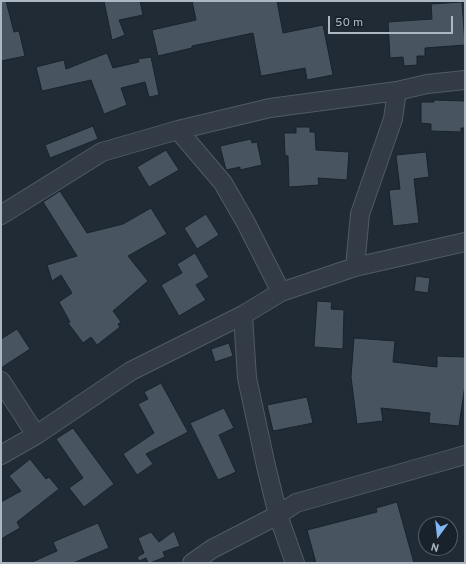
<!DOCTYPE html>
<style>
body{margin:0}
#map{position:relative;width:466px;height:564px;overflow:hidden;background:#202b35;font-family:Overpass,sans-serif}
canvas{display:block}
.frame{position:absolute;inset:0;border:2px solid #adb7c3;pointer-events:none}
.north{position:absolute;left:418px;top:516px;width:40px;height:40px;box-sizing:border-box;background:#19212a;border:1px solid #545d67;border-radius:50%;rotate:195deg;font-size:11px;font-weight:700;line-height:16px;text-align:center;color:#adb7c3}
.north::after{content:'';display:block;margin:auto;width:14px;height:18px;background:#81b7f4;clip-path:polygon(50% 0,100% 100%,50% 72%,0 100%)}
.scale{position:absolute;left:328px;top:16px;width:125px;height:18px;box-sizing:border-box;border:2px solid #adb7c3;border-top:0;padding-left:5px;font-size:12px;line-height:14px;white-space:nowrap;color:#adb7c3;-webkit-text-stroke:3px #19212a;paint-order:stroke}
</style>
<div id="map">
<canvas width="466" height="564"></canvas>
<div class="frame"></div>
<div class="north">N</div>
<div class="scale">50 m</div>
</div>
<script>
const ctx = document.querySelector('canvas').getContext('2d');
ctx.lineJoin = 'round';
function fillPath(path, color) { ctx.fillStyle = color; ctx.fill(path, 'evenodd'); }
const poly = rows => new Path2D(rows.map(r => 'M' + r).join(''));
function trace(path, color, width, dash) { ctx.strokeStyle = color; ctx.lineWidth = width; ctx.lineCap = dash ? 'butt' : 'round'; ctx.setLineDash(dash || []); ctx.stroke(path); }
const building = poly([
 [1,1,6,1,14,32,19,31,25,56,1,61,1,1],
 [104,1,140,1,143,15,119,20,125,35,112,40,104,1],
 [192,1,277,1,283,33,323,25,333,75,307,80,305,68,261,76,253,33,192,46,192,48,158,56,152,30,196,20,192,1],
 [462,2,465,45,425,48,425,56,417,56,417,65,404,66,403,57,390,58,388,22,432,19,431,4,462,2],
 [107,53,113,68,139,62,138,59,151,57,159,95,149,97,145,82,121,88,127,105,104,114,91,80,42,91,36,67,64,60,66,69,107,53],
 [434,100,465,101,465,128,461,128,461,132,431,131,431,124,421,123,421,102,434,102,434,100],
 [93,126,98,139,50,158,45,145,93,126],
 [296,127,310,127,310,132,315,132,316,150,349,152,347,180,318,178,319,185,289,187,288,156,285,155,284,133,296,133,296,127],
 [251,139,252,143,257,142,262,165,240,170,240,167,226,170,220,146,251,139],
 [166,150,179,170,149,187,137,167,166,150],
 [426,152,429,177,414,179,419,223,393,226,389,190,400,189,396,155,426,152],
 [60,191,87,233,123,224,151,208,167,234,128,256,148,281,113,311,121,322,118,324,120,327,97,345,91,337,83,343,68,323,70,322,59,302,72,293,61,275,52,281,47,265,77,256,43,202,60,191],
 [206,214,219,235,197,249,184,228,206,214],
 [195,253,209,277,196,285,206,300,179,316,161,285,182,273,177,264,195,253],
 [416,276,430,278,428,293,414,291,416,276],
 [317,301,332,302,331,309,344,310,343,349,314,347,317,301],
 [17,329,30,349,1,368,1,339,17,329],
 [354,338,395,341,393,362,437,367,437,356,465,357,465,385,459,426,429,423,430,413,381,408,383,421,357,424,351,377,354,338],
 [229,343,233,356,215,362,211,349,229,343],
 [161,383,188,432,146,454,153,464,137,475,123,454,154,433,138,404,148,399,144,392,161,383],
 [307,397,313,423,273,431,267,405,307,397],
 [224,408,234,428,219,435,236,472,218,480,190,423,224,408],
 [73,428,114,484,84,507,69,488,83,478,56,439,73,428],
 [30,459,46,479,49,477,59,489,17,522,20,528,1,539,1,502,21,491,9,476,30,459],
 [397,502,414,563,316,563,307,530,377,512,376,508,397,502],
 [98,523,109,548,73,563,30,563,57,551,53,542,98,523],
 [174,531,180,546,163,552,165,557,150,563,148,563,146,558,139,561,137,557,144,553,138,538,151,532,159,542,174,531]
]);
const street = poly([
 [178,130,223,183,246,223,281,292],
 [1,215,102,152,178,130,270,108,397,91,427,84,465,80],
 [355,267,360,214,393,119,397,91],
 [243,315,247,378,266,466,278,515,295,563],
 [1,381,36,435],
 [1,455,36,435,131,371,243,315,281,292,355,267,465,242],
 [192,563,212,549,278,515,296,503,465,455]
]);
fillPath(building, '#485561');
trace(building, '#1b232c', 1);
trace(street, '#515a64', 20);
trace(street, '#333c46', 18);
</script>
